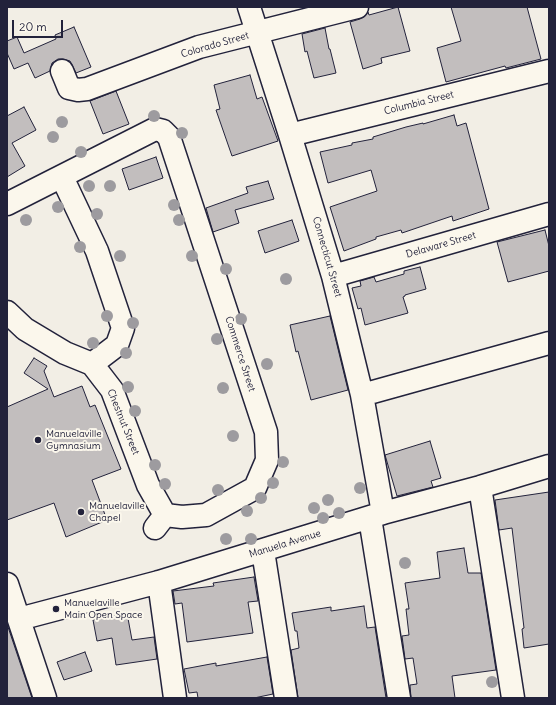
<!DOCTYPE html>
<style>
body{margin:0}
#map{position:relative;width:556px;height:705px;overflow:hidden;background:#f2eee5;font-family:Delius,sans-serif}
canvas{display:block}
.frame{position:absolute;inset:0;border:8px solid #22223b;pointer-events:none}
.scale{position:absolute;left:12px;top:20px;width:51px;height:18px;box-sizing:border-box;border:2px solid #22223b;border-top:0;padding-left:5px;font-size:12px;line-height:14px;white-space:nowrap;color:#22223b;-webkit-text-stroke:3px #fbf7ec;paint-order:stroke}
</style>
<div id="map">
<canvas width="556" height="705"></canvas>
<div class="frame"></div>
<div class="scale">20 m</div>
</div>
<script>
const ctx = document.querySelector('canvas').getContext('2d');
ctx.lineJoin = 'round';
function fillPath(path, color) { ctx.fillStyle = color; ctx.fill(path, 'evenodd'); }
const poly = rows => new Path2D(rows.map(r => 'M' + r).join(''));
function trace(path, color, width, dash) { ctx.strokeStyle = color; ctx.lineWidth = width; ctx.lineCap = dash ? 'butt' : 'round'; ctx.setLineDash(dash || []); ctx.stroke(path); }
function label(font, color, halo, rows, align = 'center') {
  ctx.font = font + ' Delius,sans-serif'; ctx.lineWidth = 4; ctx.setLineDash([]); ctx.textBaseline = 'middle'; ctx.strokeStyle = halo; ctx.fillStyle = color; for (const [text, x, y, turn = 0] of rows) {
    ctx.save(); ctx.translate(x, y); ctx.rotate((+turn || 0) * Math.PI / 180); ctx.textAlign = isNaN(turn) ? turn : align; if (halo) ctx.strokeText(text, 0, 0); ctx.fillText(text, 0, 0); ctx.restore();
  }
}
const building = poly([
 [398,7,410,51,381,58,382,63,363,69,350,22,360,19,365,16,368,12,369,15,398,7],
 [451,7,527,7,541,59,506,68,505,66,446,82,437,48,461,41,451,7],
 [74,27,91,67,76,73,70,61,63,59,58,59,52,63,50,71,35,78,28,63,14,69,7,53,7,41,17,37,24,53,56,39,55,35,74,27],
 [325,28,329,49,330,49,336,73,314,78,307,51,305,52,302,34,325,28],
 [250,75,257,99,262,97,278,141,232,156,216,110,220,109,214,85,250,75],
 [116,91,129,124,103,134,90,101,116,91],
 [24,107,36,130,12,143,25,166,7,177,7,116,24,107],
 [454,115,457,126,466,123,489,209,453,221,452,216,402,233,401,230,376,237,376,239,344,251,330,207,377,191,371,170,328,183,320,152,352,145,352,143,373,139,373,137,406,127,423,123,423,124,454,115],
 [156,157,163,178,129,190,122,169,156,157],
 [268,181,274,199,235,210,239,223,213,232,206,208,248,193,246,187,268,181],
 [292,220,299,241,265,253,258,231,292,220],
 [545,230,549,246,549,271,508,282,497,242,545,230],
 [420,267,426,289,405,295,405,296,403,297,408,313,365,325,361,308,358,309,352,288,361,286,360,281,374,277,376,282,404,274,404,271,420,267],
 [330,316,348,390,311,400,298,351,296,352,290,325,330,316],
 [34,358,47,366,44,371,54,397,82,386,90,407,95,405,121,469,92,480,107,520,66,537,54,503,7,520,7,407,48,389,24,373,34,358],
 [430,441,441,478,431,481,433,487,397,496,385,455,430,441],
 [549,492,549,644,524,648,522,629,524,628,512,528,499,530,495,500,549,492],
 [464,548,468,573,481,573,496,670,452,676,455,698,411,698,410,685,417,684,413,658,405,659,402,636,409,635,406,609,409,609,405,583,440,578,437,552,464,548],
 [254,577,258,601,248,602,253,633,187,642,182,603,175,604,173,591,214,586,213,583,254,577],
 [364,606,367,628,375,627,386,698,298,698,291,650,299,648,297,631,295,631,292,613,331,607,331,611,364,606],
 [127,613,132,640,154,637,157,659,116,665,112,638,97,641,93,620,127,613],
 [7,624,32,698,7,698,7,624],
 [85,652,92,671,64,680,57,662,85,652],
 [267,657,273,694,254,698,198,698,197,692,189,693,184,669,216,663,216,666,267,657]
]);
const minor = poly([
 [249,7,290,135,333,276,362,395,383,513],
 [62,71,69,88,78,90,87,89,199,47,357,7],
 [290,135,549,71],
 [62,177,97,251,123,328,117,345,92,364],
 [7,204,155,129,163,131,169,137,266,432,267,460,255,488,206,515,182,517,165,515],
 [333,276,549,214],
 [7,312,25,329,65,353,92,364,112,390,148,485,165,515,155,528],
 [362,395,549,343],
 [480,487,513,698],
 [370,518,399,698],
 [263,551,286,698],
 [159,582,175,698],
 [7,584,45,698],
 [19,619,159,582,383,513,480,487,549,466]
]);
const trees = [
 [154,116],
 [62,122],
 [182,133],
 [53,137],
 [81,152],
 [89,186],
 [110,186],
 [174,205],
 [58,207],
 [97,214],
 [26,220],
 [179,220],
 [80,247],
 [120,256],
 [192,256],
 [226,269],
 [286,279],
 [107,316],
 [241,319],
 [133,323],
 [217,339],
 [93,343],
 [126,353],
 [267,364],
 [128,387],
 [223,388],
 [135,411],
 [233,436],
 [283,462],
 [155,465],
 [273,483],
 [165,484],
 [360,488],
 [218,490],
 [261,498],
 [328,500],
 [314,508],
 [247,511],
 [339,513],
 [323,518],
 [226,539],
 [251,539],
 [405,563],
 [492,682]
];
const markers = [
 [38,440,4,"#22223b"],
 [81,512,4,"#22223b"],
 [56,609,4,"#22223b"]
];
const streetNames = [
 ["Colorado Street",215,45,-16],
 ["Columbia Street",419,103,-14],
 ["Delaware Street",441,245,-16],
 ["Connecticut Street",327,257,74],
 ["Commerce Street",240,354,72],
 ["Chestnut Street",123,422,68],
 ["Manuela Avenue",285,544,-17]
];
const poiNames = [
 ["Manuelaville",46,434],
 ["Gymnasium",46,446],
 ["Manuelaville",89,506],
 ["Chapel",89,518],
 ["Manuelaville",64,603],
 ["Main Open Space",64,615]
];
fillPath(building, '#c2bebe');
trace(building, '#22223b', 1);
trace(minor, '#22223b', 25);
trace(minor, '#fbf7ec', 22);
ctx.fillStyle = '#9d9b9f';
for (const [x, y] of trees) { ctx.beginPath(); ctx.arc(x, y, 6, 0, 2 * Math.PI); ctx.fill(); }
for (const [x, y, r, color] of markers) { const dot = new Path2D(); dot.arc(x, y, r, 0, 2 * Math.PI); ctx.fillStyle = color; ctx.fill(dot); trace(dot, '#fbf7ec', 1.5); }
label('10px', '#22223b', '#fbf7ec', streetNames);
label('10px', '#22223b', '#fbf7ec', poiNames, 'left');
</script>
